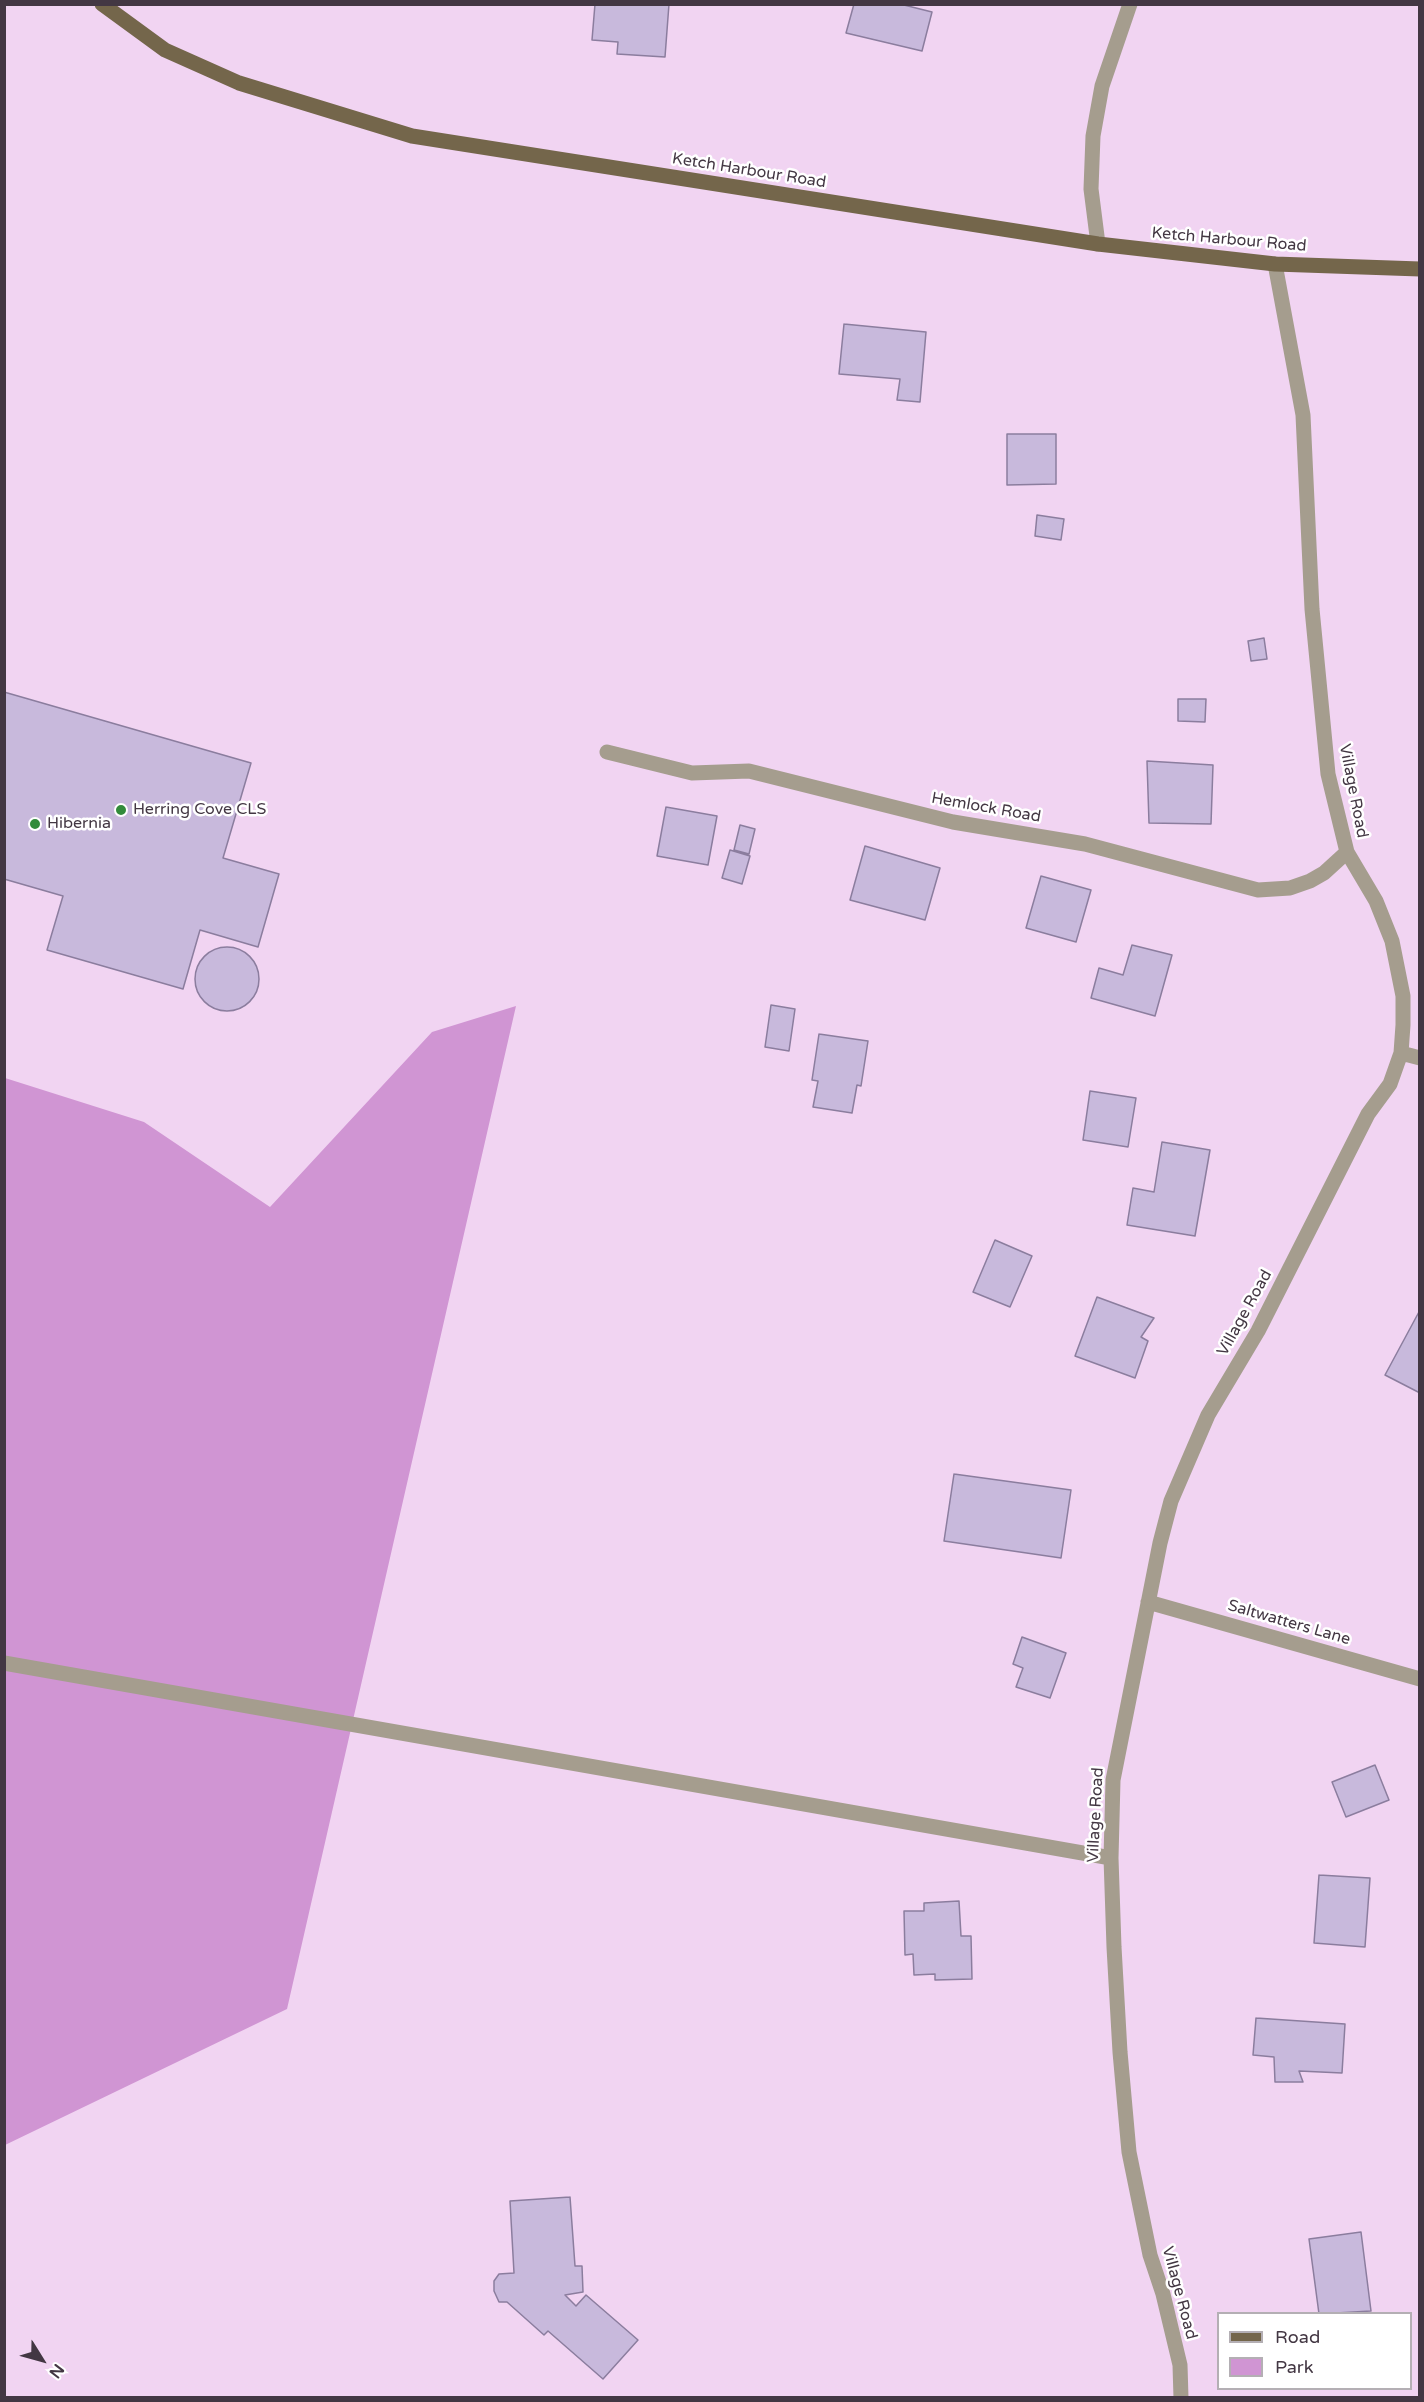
<!DOCTYPE html>
<style>
body{margin:0}
#map{position:relative;width:1424px;height:2402px;overflow:hidden;background:#f1d4f2;font-family:"Varela Round",sans-serif}
canvas{display:block}
.frame{position:absolute;inset:0;border:6px solid #433743;pointer-events:none}
.legend{position:absolute;left:1217px;top:2312px;width:195px;height:78px;box-sizing:border-box;background:#fff;border:2px solid #b4afb4;margin:0;padding:8px 10px;list-style:none;font-size:18px;color:#433743}
.legend li{display:flex;align-items:center;gap:12px;height:30px}
.legend b{width:30px;border:2px solid #b4afb4}
.north{position:absolute;left:12px;top:2330px;width:60px;height:60px;-webkit-text-stroke:4px #fff;paint-order:stroke;rotate:127deg;font-size:16px;font-weight:700;line-height:24px;text-align:center;color:#433743}
.north::after{content:'';display:block;margin:auto;width:21px;height:27px;background:#433743;clip-path:polygon(50% 0,100% 100%,50% 72%,0 100%)}
</style>
<div id="map">
<canvas width="1424" height="2402"></canvas>
<div class="frame"></div>
<ul class="legend">
<li><b style="height:8px;background:#74664b"></b>Road</li>
<li><b style="height:16px;background:#d095d3"></b>Park</li>
</ul>
<div class="north">N</div>
</div>
<script>
const ctx = document.querySelector('canvas').getContext('2d');
ctx.lineJoin = 'round';
function fillPath(path, color) { ctx.fillStyle = color; ctx.fill(path, 'evenodd'); }
const poly = rows => new Path2D(rows.map(r => 'M' + r).join(''));
function trace(path, color, width, dash) { ctx.strokeStyle = color; ctx.lineWidth = width; ctx.lineCap = dash ? 'butt' : 'round'; ctx.setLineDash(dash || []); ctx.stroke(path); }
function label(font, color, halo, rows, align = 'center') {
  ctx.font = font + ' "Varela Round",sans-serif'; ctx.lineWidth = 5; ctx.setLineDash([]); ctx.textBaseline = 'middle'; ctx.strokeStyle = halo; ctx.fillStyle = color; for (const [text, x, y, turn = 0] of rows) {
    ctx.save(); ctx.translate(x, y); ctx.rotate((+turn || 0) * Math.PI / 180); ctx.textAlign = isNaN(turn) ? turn : align; if (halo) ctx.strokeText(text, 0, 0); ctx.fillText(text, 0, 0); ctx.restore();
  }
}
const green = poly([
 [516,1006,287,2009,5,2145,5,1078,144,1122,270,1207,432,1032]
]);
const building = poly([
 [595,4,669,4,665,57,617,54,618,42,592,40,595,4],
 [854,4,900,4,932,12,922,51,846,33,854,4],
 [844,324,926,332,920,402,897,400,900,379,839,374,844,324],
 [1007,434,1056,434,1056,484,1007,485,1007,434],
 [1037,515,1064,519,1061,540,1035,536,1037,515],
 [1264,638,1267,659,1251,661,1248,641,1264,638],
 [4,692,251,763,223,858,279,874,258,947,200,930,183,989,47,950,63,896,4,879,4,692],
 [1178,699,1206,699,1205,722,1178,721,1178,699],
 [1147,761,1213,765,1211,824,1149,823,1147,761],
 [666,807,717,816,708,865,657,856,666,807],
 [740,825,755,829,749,854,734,850,740,825],
 [865,846,940,868,925,920,850,900,865,846],
 [730,850,750,856,742,884,722,878,730,850],
 [1041,876,1091,890,1076,942,1026,928,1041,876],
 [1132,945,1172,955,1155,1016,1091,998,1099,968,1123,975,1132,945],
 '195 979a32 32 0 1 1 64 0a32 32 0 1 1-64 0Z',
 [771,1005,795,1009,789,1051,765,1047,771,1005],
 [819,1034,868,1041,861,1086,857,1085,852,1113,813,1107,818,1081,812,1080,819,1034],
 [1090,1091,1136,1098,1128,1147,1083,1140,1090,1091],
 [1162,1142,1210,1150,1195,1236,1127,1225,1133,1188,1154,1192,1162,1142],
 [995,1240,1032,1256,1010,1307,973,1292,995,1240],
 [1097,1297,1154,1318,1141,1337,1148,1341,1135,1378,1075,1356,1097,1297],
 [1420,1310,1420,1393,1385,1375,1420,1310],
 [954,1474,1071,1490,1061,1558,944,1541,954,1474],
 [1022,1637,1066,1653,1050,1698,1016,1687,1023,1668,1013,1664,1022,1637],
 [1375,1765,1389,1800,1346,1817,1332,1782,1375,1765],
 [1319,1875,1370,1878,1365,1947,1314,1943,1319,1875],
 [959,1901,961,1936,971,1936,972,1979,935,1980,935,1974,914,1975,913,1954,905,1955,904,1911,924,1911,924,1903,959,1901],
 [1256,2018,1345,2024,1342,2073,1299,2071,1303,2082,1275,2082,1274,2057,1253,2055,1256,2018],
 [570,2197,575,2266,582,2266,583,2292,565,2295,576,2306,586,2295,638,2340,603,2379,548,2331,544,2335,507,2302,499,2302,494,2291,494,2281,499,2274,514,2273,510,2201,570,2197],
 [1361,2232,1371,2311,1319,2314,1309,2239,1361,2232]
]);
const minor = poly([
 [1098,244,1091,189,1093,136,1102,86,1130,4],
 [607,752,692,773,749,771,953,822,1085,844,1258,890,1290,888,1310,881,1324,873,1347,852],
 [1401,1053,1420,1058],
 [1148,1602,1420,1679],
 [4,1663,1111,1858],
 [1181,2398,1180,2365,1163,2294,1150,2255,1129,2152,1120,2052,1114,1947,1111,1858,1113,1780,1160,1543,1171,1501,1208,1415,1258,1331,1368,1114,1390,1084,1401,1053,1403,1025,1403,996,1392,941,1376,901,1347,852,1328,774,1312,609,1303,415,1275,264]
]);
const major = poly([
 [102,4,165,50,239,83,412,136,1098,244,1275,264,1420,269]
]);
const markers = [
 [121,810,6,"#328b3b"],
 [35,824,6,"#328b3b"]
];
const streetNames = [
 ["Ketch Harbour Road",749,171,9],
 ["Ketch Harbour Road",1229,240,5],
 ["Village Road",1353,791,79],
 ["Hemlock Road",986,808,10],
 ["Village Road",1245,1313,-61],
 ["Saltwatters Lane",1289,1623,16],
 ["Village Road",1096,1815,-87],
 ["Village Road",1179,2293,75]
];
const poiNames = [
 ["Herring Cove CLS",133,810],
 ["Hibernia",47,824]
];
fillPath(green, '#d095d3');
fillPath(building, '#c8b9dc');
trace(building, '#8b7d9e', 1.5);
trace(minor, '#a59d8e', 15);
trace(major, '#74664b', 15);
for (const [x, y, r, color] of markers) { const dot = new Path2D(); dot.arc(x, y, r, 0, 2 * Math.PI); ctx.fillStyle = color; ctx.fill(dot); trace(dot, '#fff', 2); }
label('16px', '#433743', '#fff', streetNames);
label('16px', '#433743', '#fff', poiNames, 'left');
</script>
